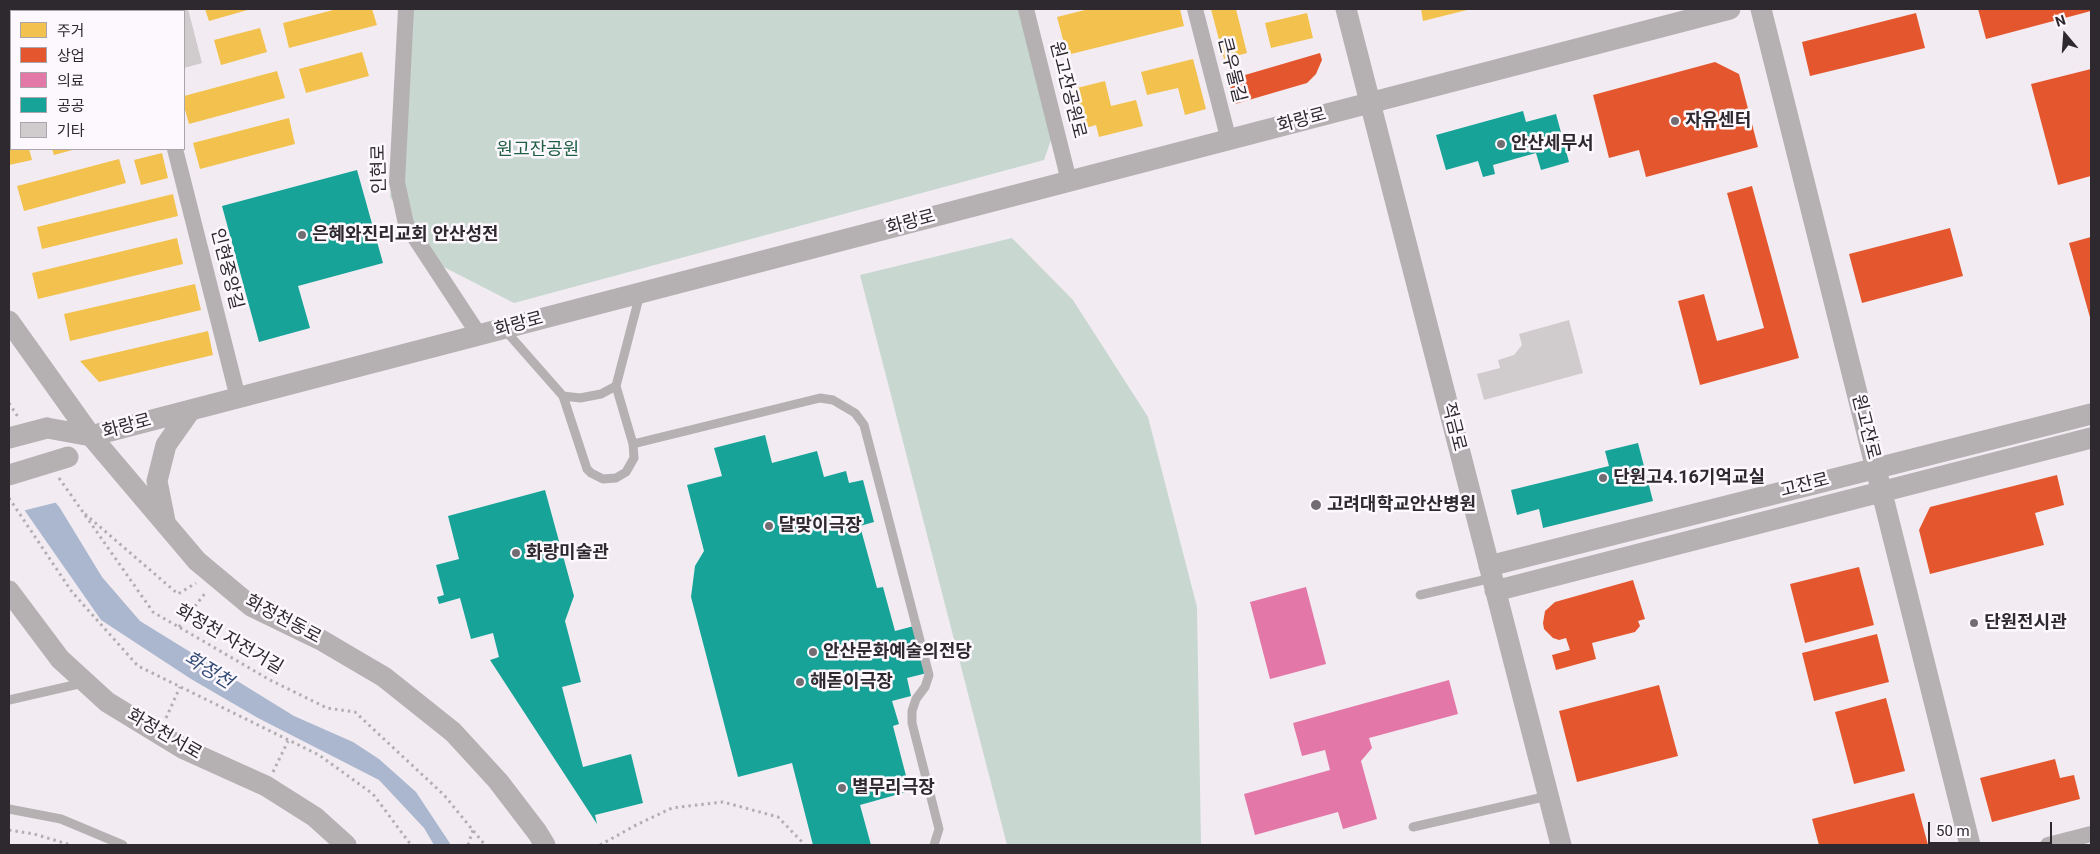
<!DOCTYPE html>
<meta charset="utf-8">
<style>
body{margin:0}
#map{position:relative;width:2100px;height:854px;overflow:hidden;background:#f2ecf2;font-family:Roboto,"Noto Sans KR",sans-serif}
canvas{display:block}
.frame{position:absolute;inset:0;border:10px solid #2d292e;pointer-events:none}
.legend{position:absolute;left:10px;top:10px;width:175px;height:140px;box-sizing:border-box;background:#fdf8fd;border:1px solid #aaa5aa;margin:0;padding:6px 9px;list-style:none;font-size:15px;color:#2d292e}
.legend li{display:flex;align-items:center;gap:10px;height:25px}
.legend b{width:25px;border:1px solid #aaa5aa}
.north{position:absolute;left:2040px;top:10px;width:50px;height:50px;-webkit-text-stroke:4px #fdf8fd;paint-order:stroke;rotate:342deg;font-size:14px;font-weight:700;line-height:20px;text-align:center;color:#2d292e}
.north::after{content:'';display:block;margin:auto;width:18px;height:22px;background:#2d292e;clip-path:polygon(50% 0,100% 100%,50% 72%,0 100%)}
.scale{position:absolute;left:1928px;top:822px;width:124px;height:22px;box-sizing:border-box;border:2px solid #2d292e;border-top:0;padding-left:6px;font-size:15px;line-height:18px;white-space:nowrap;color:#2d292e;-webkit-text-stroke:4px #fdf8fd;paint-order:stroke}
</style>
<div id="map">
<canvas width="2100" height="854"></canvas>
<div class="frame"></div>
<ul class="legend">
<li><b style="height:14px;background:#f2c14e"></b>주거</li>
<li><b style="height:14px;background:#e4572e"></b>상업</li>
<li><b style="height:14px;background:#e377a8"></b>의료</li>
<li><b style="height:14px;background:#17a398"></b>공공</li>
<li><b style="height:14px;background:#d0cbcc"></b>기타</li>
</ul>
<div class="north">N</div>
<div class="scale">50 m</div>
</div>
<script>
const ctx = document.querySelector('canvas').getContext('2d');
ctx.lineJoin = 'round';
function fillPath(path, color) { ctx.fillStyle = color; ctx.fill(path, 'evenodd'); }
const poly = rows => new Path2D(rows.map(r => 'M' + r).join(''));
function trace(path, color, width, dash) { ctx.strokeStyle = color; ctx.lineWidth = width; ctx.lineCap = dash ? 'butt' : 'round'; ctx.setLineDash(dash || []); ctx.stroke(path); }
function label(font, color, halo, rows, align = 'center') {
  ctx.font = font + ' Roboto,"Noto Sans KR",sans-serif'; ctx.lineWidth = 5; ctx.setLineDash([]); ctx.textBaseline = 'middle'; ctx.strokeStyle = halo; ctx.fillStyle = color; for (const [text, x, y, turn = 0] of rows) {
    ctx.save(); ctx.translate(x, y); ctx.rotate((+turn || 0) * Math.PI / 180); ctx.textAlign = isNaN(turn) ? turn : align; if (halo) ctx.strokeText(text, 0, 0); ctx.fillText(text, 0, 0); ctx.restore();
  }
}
const green = poly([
 [407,9,1020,9,1052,137,1044,160,514,303,436,263,390,197],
 [1012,238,1073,300,1148,417,1197,607,1201,845,1007,845,860,275]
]);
const water = poly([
 [9,445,60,508,102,577,140,621,294,716,353,742,379,759,416,792,451,845,434,845,424,828,379,780,258,718,191,679,101,620,9,488]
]);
const pier = poly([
 [9,443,11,444,58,502,22,511,9,492]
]);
const homes = poly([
 [205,9,251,9,209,21],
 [337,9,372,9,377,25,289,48,283,23],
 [1089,9,1180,9,1184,26,1067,55,1057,17],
 [1211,9,1236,9,1247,53,1224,59],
 [1421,9,1471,9,1423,21],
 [1307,13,1313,38,1271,48,1265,23],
 [260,28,267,52,221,65,214,40],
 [362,52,369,76,306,93,299,69],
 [1193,59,1206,109,1185,115,1178,88,1147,95,1141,72],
 [277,71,285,98,189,124,184,106,184,96],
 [1105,81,1111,106,1136,100,1143,126,1099,137,1096,125,1082,129,1073,89],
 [11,91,11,117,9,118,9,92],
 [289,118,295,144,200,169,193,143],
 [11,139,11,149,29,149,32,160,9,165,9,140],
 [52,149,76,149,54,155],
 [162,153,168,178,141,185,134,160],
 [119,159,126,183,24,211,17,186],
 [173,194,178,216,42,249,37,227],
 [177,238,183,264,38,299,32,273],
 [195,284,201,310,70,341,64,314],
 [208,331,213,355,99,382,80,361]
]);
const shops = poly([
 [1978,9,2091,9,2091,11,1986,39],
 [1916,13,1925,48,1810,76,1802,42],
 [1320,53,1322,60,1316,74,1307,83,1235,104,1228,80],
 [1715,62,1739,74,1758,147,1646,177,1639,150,1609,158,1593,95],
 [2091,69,2091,176,2058,185,2031,84],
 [1752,186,1799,358,1700,385,1678,301,1704,294,1717,341,1764,328,1727,193],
 [1950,228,1963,276,1862,303,1849,254],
 [2091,237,2091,321,2069,243],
 [2057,475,2064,505,2035,513,2044,545,1930,574,1919,530,1930,507],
 [1859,567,1874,625,1805,643,1790,584],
 [1633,580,1645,619,1638,621,1640,626,1635,632,1592,643,1596,659,1556,670,1552,655,1570,650,1566,638,1559,640,1553,638,1544,629,1543,623,1545,611,1555,602],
 [1877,634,1889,682,1814,701,1802,653],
 [1659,685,1678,756,1577,782,1559,711],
 [1886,698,1905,771,1854,784,1835,712],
 [2055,759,2060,778,2074,775,2080,799,1992,822,1980,778],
 [1914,793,1928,845,1819,845,1812,819]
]);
const health = poly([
 [1306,587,1326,664,1270,679,1250,602],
 [1449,680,1458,714,1369,738,1372,748,1361,761,1377,819,1343,829,1338,812,1255,835,1244,794,1330,770,1325,750,1302,756,1293,723]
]);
const public = poly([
 [1523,111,1526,122,1556,114,1569,162,1541,170,1536,153,1493,165,1495,174,1483,177,1478,161,1446,170,1436,135],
 [357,170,383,263,298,286,310,328,259,342,222,206],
 [765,435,772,463,817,451,824,477,846,471,849,483,863,480,874,522,860,526,877,588,883,587,895,631,914,626,927,673,907,678,911,696,892,701,899,724,893,726,910,791,860,805,871,845,813,845,792,763,738,777,691,597,695,566,704,551,687,485,722,476,714,448],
 [1638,443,1653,501,1543,528,1539,509,1517,515,1511,490,1609,466,1605,451],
 [545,490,574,596,565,621,581,682,562,687,583,767,631,754,643,803,595,815,597,824,490,660,499,657,493,633,471,639,460,598,439,604,437,597,444,595,436,565,459,559,448,516]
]);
const building = poly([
 [163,9,188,9,202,63,184,68,184,11,161,11],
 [1569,320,1583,373,1484,400,1477,374,1500,368,1498,360,1514,355,1522,345,1519,334]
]);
const path = poly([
 [9,403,18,417],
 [59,478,153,612,270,680,327,708,355,712,444,795,485,845],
 [9,498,72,592,138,666,319,755,373,794,411,845],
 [85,514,178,594,196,583],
 [179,627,206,592],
 [166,718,180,687],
 [273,772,288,741],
 [9,830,34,834,71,845],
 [468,845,473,830],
 [600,845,638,824,672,808,723,802,778,817,805,845]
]);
const service = poly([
 [504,329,563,396,587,469,591,473,603,479,616,478,626,472,634,458,633,444,616,386,640,294],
 [563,396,580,398,601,394,616,386],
 [633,444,820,398,833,400,855,413,864,425,929,675,925,687,916,699,912,711,912,723,939,829,934,845],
 [1420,595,1492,578],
 [9,700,83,683],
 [9,809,61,819,123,845],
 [1413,827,1548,796]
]);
const minor = poly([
 [140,9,140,11],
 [406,9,397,182,406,224,479,335],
 [1026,9,1069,181],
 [1195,9,1229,141],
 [94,11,104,9],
 [9,33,11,33],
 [175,149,238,398],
 [2048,845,2091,834]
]);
const tertiary = poly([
 [1346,9,1561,845],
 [1761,9,1970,845],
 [9,321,91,436,197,561,251,606,321,640,384,677,453,732,498,781,537,832,545,845],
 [47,428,91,436,1730,9],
 [165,521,157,481,166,445,190,411],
 [1489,566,2091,414],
 [9,591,60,659,107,702,184,749,266,786,315,817,346,845],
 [1495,591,2091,438]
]);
const tertiaryBridge = poly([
 [9,438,47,428],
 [9,475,68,457]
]);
const markers = [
 [1675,121,5,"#726d73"],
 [1501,144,5,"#726d73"],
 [302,235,5,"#726d73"],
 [1603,478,5,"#726d73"],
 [1316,505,6,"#726d73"],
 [769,526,5,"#726d73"],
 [516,553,5,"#726d73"],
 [1974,623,5,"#726d73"],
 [813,652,5,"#726d73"],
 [800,682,5,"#726d73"],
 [842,788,5,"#726d73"]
];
const streetNames = [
 ["큰우물길",1231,70,76],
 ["원고잔공원로",1067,90,76],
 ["화랑로",1302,121,-15],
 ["인현로",380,169,-91],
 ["화랑로",911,223,-15],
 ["인현중앙길",226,269,76],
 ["화랑로",519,325,-15],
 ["화랑로",127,427,-15],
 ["적금로",1453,427,76],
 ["원고잔로",1865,427,76],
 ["고잔로",1805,486,-14],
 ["화정천동로",283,620,28],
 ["화정천 자전거길",229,640,30],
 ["화정천서로",164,735,30]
];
const poiNames = [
 ["자유센터",1685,121],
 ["안산세무서",1511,144],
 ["은혜와진리교회 안산성전",312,235],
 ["단원고4.16기억교실",1613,478],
 ["고려대학교안산병원",1327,505],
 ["달맞이극장",779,526],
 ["화랑미술관",526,553],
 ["단원전시관",1984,623],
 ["안산문화예술의전당",823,652],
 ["해돋이극장",810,682],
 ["별무리극장",852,788]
];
const parkNames = [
 ["원고잔공원",538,150]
];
const waterNames = [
 ["화정천",208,671,32]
];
fillPath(green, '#c8d7d0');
fillPath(water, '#abb7ce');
fillPath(pier, '#f2ecf2');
fillPath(homes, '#f2c14e');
fillPath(shops, '#e4572e');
fillPath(health, '#e377a8');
fillPath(public, '#17a398');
fillPath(building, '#d0cbcc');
trace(path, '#b1afb1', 3, [2.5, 4]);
trace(service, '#b5b1b3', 9);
trace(minor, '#b5b1b3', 16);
trace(tertiary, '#b5b1b3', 21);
trace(tertiaryBridge, '#b5b1b3', 21);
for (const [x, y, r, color] of markers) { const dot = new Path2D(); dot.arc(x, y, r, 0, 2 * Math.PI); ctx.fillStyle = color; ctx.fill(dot); trace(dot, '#fdf8fd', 2); }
label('18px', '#2d292e', '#fdf8fd', streetNames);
label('bold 18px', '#2d292e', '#fdf8fd', poiNames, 'left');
label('18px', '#1e5f44', '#fdf8fd', parkNames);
label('italic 19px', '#324c77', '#fdf8fd', waterNames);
</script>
